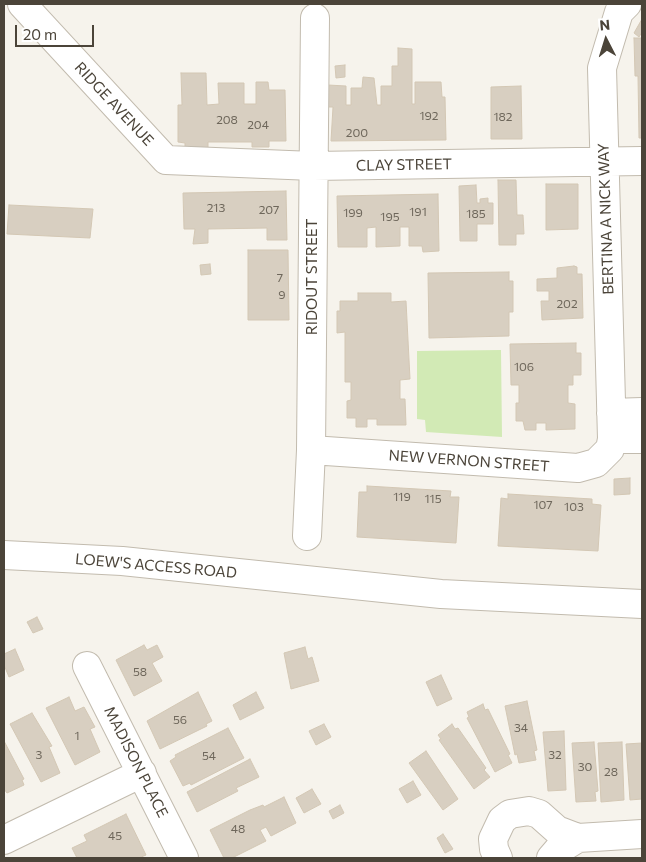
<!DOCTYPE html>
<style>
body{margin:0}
#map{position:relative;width:646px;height:862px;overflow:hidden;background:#f6f3ec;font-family:Commissioner,sans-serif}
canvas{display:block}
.frame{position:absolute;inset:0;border:5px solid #4b4439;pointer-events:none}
.north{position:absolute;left:581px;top:15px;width:50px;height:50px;-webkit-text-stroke:4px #fff;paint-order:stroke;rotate:355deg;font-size:14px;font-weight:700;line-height:20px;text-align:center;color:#4b4439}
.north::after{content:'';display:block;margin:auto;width:18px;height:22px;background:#4b4439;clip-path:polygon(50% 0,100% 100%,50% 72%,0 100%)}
.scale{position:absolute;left:15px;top:25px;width:79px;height:22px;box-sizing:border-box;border:2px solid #4b4439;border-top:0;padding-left:6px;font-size:15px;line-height:18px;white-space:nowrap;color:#4b4439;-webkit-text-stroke:4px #fff;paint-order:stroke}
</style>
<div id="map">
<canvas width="646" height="862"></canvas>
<div class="frame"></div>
<div class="north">N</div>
<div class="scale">20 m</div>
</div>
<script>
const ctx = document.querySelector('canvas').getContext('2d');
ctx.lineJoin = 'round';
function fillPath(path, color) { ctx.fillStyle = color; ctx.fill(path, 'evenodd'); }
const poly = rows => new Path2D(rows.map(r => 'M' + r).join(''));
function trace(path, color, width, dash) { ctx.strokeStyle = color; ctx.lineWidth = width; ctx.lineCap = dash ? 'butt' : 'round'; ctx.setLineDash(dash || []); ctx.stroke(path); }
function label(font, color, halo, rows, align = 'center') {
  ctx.font = font + ' Commissioner,sans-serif'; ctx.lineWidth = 4; ctx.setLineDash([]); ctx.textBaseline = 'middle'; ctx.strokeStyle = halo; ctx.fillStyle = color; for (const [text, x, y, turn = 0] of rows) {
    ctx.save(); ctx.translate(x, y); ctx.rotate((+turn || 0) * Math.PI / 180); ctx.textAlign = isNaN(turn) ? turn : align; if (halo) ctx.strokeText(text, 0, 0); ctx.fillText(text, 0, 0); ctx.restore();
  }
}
const green = poly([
 [501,350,502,437,426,432,425,420,417,419,417,351]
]);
const building = poly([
 [642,19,642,32,639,37,634,33,642,19],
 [634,38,642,38,642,138,639,138,638,76,635,76,634,38],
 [398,48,412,49,412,104,415,104,415,82,441,82,442,97,445,97,446,140,331,141,333,107,328,107,328,85,346,86,346,105,351,105,351,88,362,88,363,77,374,78,377,105,381,105,381,86,392,86,392,66,398,66,398,48],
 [345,65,345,77,336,78,335,66,345,65],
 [181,73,206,73,207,105,219,104,218,83,244,83,244,104,256,104,256,82,268,82,269,90,285,90,286,141,269,141,269,147,252,147,252,142,208,142,208,149,185,149,185,143,178,142,178,105,182,105,181,73],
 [521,86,522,139,491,139,491,87,521,86],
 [498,180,516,180,517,215,523,215,524,234,516,234,516,245,499,245,498,180],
 [546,184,578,184,578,229,546,230,546,184],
 [476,185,477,203,480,203,480,199,488,198,488,203,493,203,493,224,477,224,477,241,460,241,459,186,476,185],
 [286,191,287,240,267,240,267,228,208,229,208,243,193,244,195,229,184,229,183,193,286,191],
 [438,194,439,251,423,252,422,246,409,246,409,227,400,227,400,246,376,247,376,227,367,228,367,247,338,247,337,196,438,194],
 [9,205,93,209,90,238,7,234,9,205],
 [248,250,288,250,289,320,248,320,248,250],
 [210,264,211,274,201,275,200,265,210,264],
 [574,266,577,267,577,274,582,274,583,318,542,320,541,301,549,301,549,291,537,291,537,279,557,278,557,268,574,266],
 [509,272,509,281,513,281,513,312,509,312,509,336,429,338,428,273,509,272],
 [358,293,391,293,391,302,406,301,410,379,400,380,400,399,405,399,406,425,377,425,377,419,367,419,367,427,356,427,356,418,347,418,347,401,351,400,351,382,345,382,345,332,337,333,337,311,340,311,340,301,358,301,358,293],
 [576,343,576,353,581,353,581,375,573,375,573,385,568,385,568,403,575,404,575,429,546,430,546,423,536,423,536,430,525,430,523,421,516,421,516,403,519,403,519,385,511,385,510,344,576,343],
 [630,478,630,494,614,495,614,479,630,478],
 [367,486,451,491,450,497,459,497,456,543,357,537,359,492,367,492,367,486],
 [508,494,592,499,592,504,601,505,598,551,498,546,501,498,508,499,508,494],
 [37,617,43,629,33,633,27,622,37,617],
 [144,645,147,650,157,645,163,657,152,663,162,681,134,696,116,660,144,645],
 [305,647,308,659,312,657,319,681,291,689,284,653,305,647],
 [15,649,24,670,9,677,4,665,4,654,15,649],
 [441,675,452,699,437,706,426,682,441,675],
 [198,692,212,721,206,724,207,726,160,749,147,721,198,692],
 [256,692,264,708,240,720,233,705,256,692],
 [69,697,75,711,84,707,95,727,90,729,100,752,75,765,46,708,69,697],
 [527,701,537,750,534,751,536,760,519,763,517,754,515,755,505,706,527,701],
 [483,704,485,710,488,709,510,754,508,755,512,763,495,772,467,718,469,717,467,712,483,704],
 [32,713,52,746,49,747,60,773,41,782,10,724,32,713],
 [324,724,331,737,316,745,309,731,324,724],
 [452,724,455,729,458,728,486,768,484,770,490,777,474,789,439,740,441,739,438,735,452,724],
 [228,728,244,758,191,785,190,783,183,786,170,761,176,757,175,755,228,728],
 [564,731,566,790,548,791,543,732,564,731],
 [4,741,24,779,22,780,24,785,7,793,4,789,4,741],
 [594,742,598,791,595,792,596,801,576,802,572,743,594,742],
 [622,742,624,800,601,802,598,743,622,742],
 [642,743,642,799,630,800,626,744,642,743],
 [426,751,458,799,443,810,409,763,426,751],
 [250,759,259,777,236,788,238,791,197,812,187,792,250,759],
 [413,781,421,795,407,803,399,789,413,781],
 [312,789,321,804,304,813,296,798,312,789],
 [284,797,296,823,271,836,266,827,260,830,266,841,232,858,224,858,210,830,250,810,263,805,264,807,284,797],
 [340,805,344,813,333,819,329,811,340,805],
 [126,814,146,855,139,858,77,858,72,848,87,841,84,835,126,814],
 [443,834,453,849,445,853,437,838,443,834]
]);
const minor = poly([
 [22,4,166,160,313,166,642,161],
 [611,413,642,412],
 [612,439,642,439],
 [311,450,578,468,596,463,610,449,612,439,602,68,619,12,627,4],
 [307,536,311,450,315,18],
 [4,555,122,561,441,594,642,604],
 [87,666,184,858],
 [578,838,642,834],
 [4,840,142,773],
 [498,858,494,849,493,839,502,820,510,814,529,811,539,814,557,830,578,838,557,851,551,858]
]);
const numberNames = [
 ["192",429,116],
 ["182",503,117],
 ["208",227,120],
 ["204",258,125],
 ["200",357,133],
 ["213",216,208],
 ["207",269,210],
 ["191",418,212],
 ["199",353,213],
 ["185",476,214],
 ["195",390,217],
 ["7",280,278],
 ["9",282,295],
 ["202",567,304],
 ["106",524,367],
 ["119",402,497],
 ["115",433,499],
 ["107",543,505],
 ["103",574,507],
 ["58",140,672],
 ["56",180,720],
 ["34",521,728],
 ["1",77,736],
 ["3",39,755],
 ["32",555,755],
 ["54",209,756],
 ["30",585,767],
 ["28",611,772],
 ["48",238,829],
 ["45",115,836]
];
const streetNames = [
 ["RIDGE AVENUE",114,104,47],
 ["CLAY STREET",404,165,-1],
 ["BERTINA A NICK WAY",606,219,-92],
 ["RIDOUT STREET",312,277,-90],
 ["NEW VERNON STREET",469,461,4],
 ["LOEW'S ACCESS ROAD",156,566,5],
 ["MADISON PLACE",136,762,63]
];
fillPath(green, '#d2eab5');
fillPath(building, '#d8cfc1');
trace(building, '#d3c7b4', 1);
trace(minor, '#c2bbae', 30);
trace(minor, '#fff', 28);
label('12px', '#6e675b', null, numberNames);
label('15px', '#4b4439', '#fff', streetNames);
</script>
